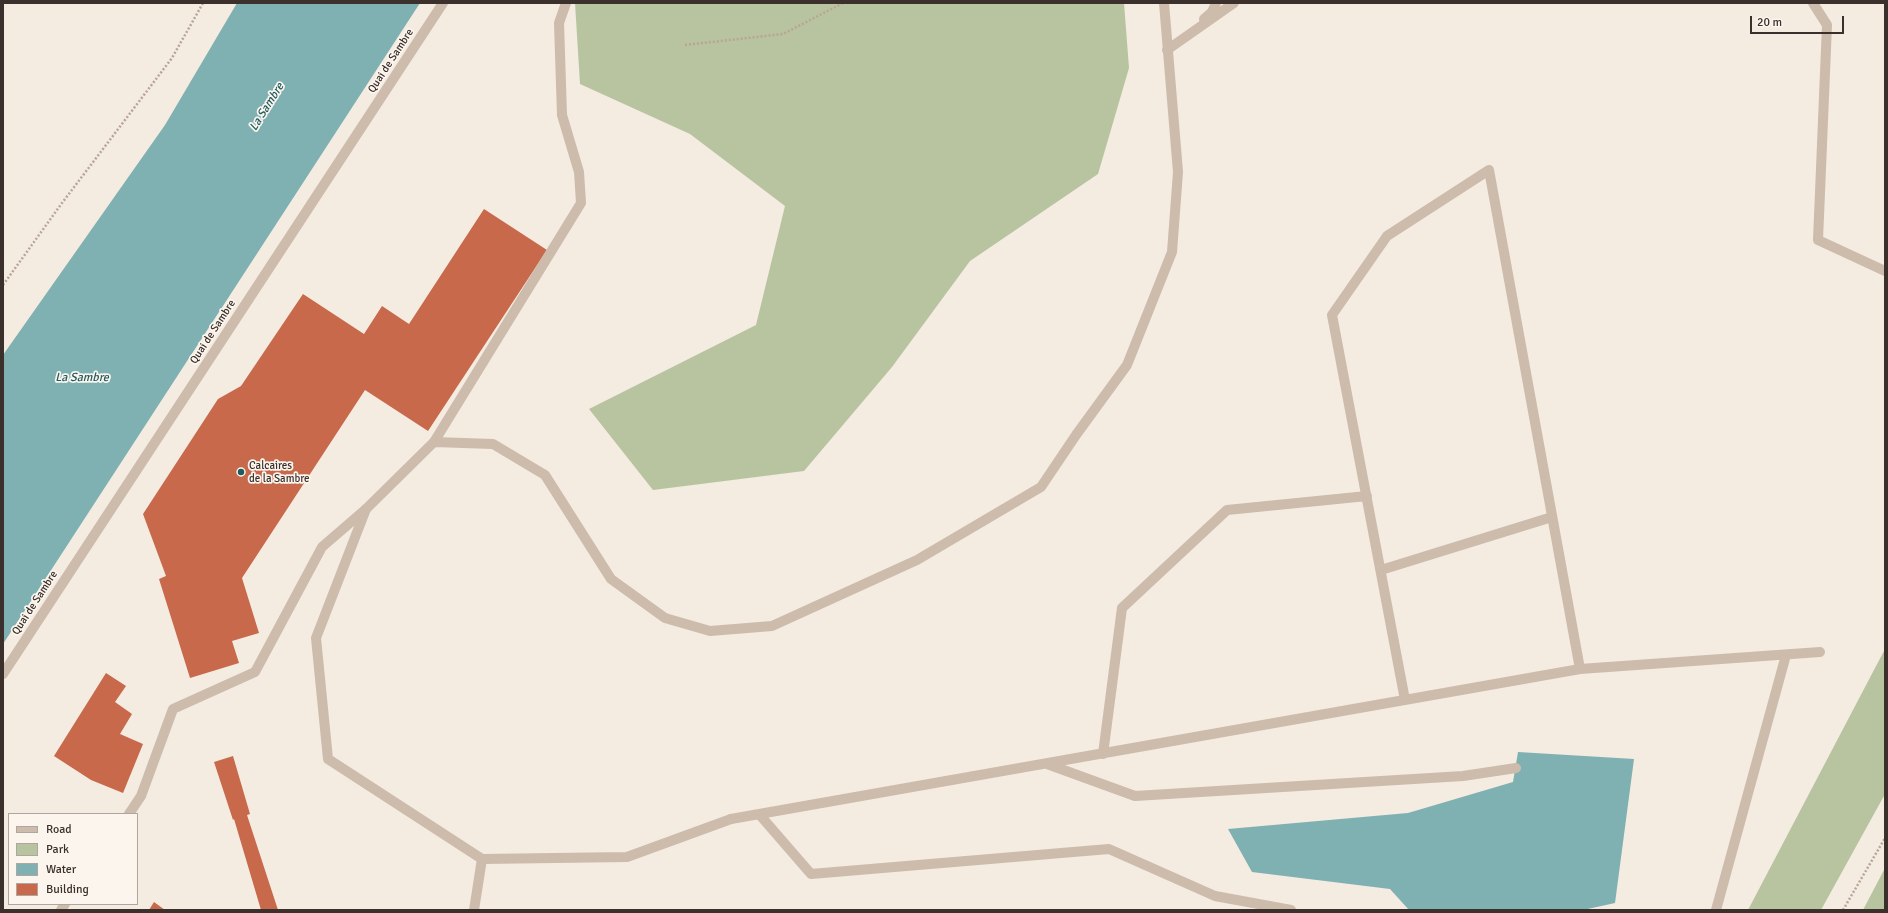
<!DOCTYPE html>
<style>
body{margin:0}
#map{position:relative;width:1888px;height:913px;overflow:hidden;background:#f4ebe1;font-family:Signika,sans-serif}
canvas{display:block}
.frame{position:absolute;inset:0;border:4px solid #3b302b;pointer-events:none}
.legend{position:absolute;left:8px;top:813px;width:130px;height:92px;box-sizing:border-box;background:#fbf5ee;border:1px solid #aea6a0;margin:0;padding:5px 7px;list-style:none;font-size:12px;color:#3b302b}
.legend li{display:flex;align-items:center;gap:8px;height:20px}
.legend b{width:20px;border:1px solid #aea6a0}
.scale{position:absolute;left:1750px;top:16px;width:94px;height:18px;box-sizing:border-box;border:2px solid #3b302b;border-top:0;padding-left:5px;font-size:12px;line-height:14px;white-space:nowrap;color:#3b302b;-webkit-text-stroke:3px #fbf5ee;paint-order:stroke}
</style>
<div id="map">
<canvas width="1888" height="913"></canvas>
<div class="frame"></div>
<ul class="legend">
<li><b style="height:5px;background:#cdbbac"></b>Road</li>
<li><b style="height:11px;background:#b8c4a0"></b>Park</li>
<li><b style="height:11px;background:#7fb0b2"></b>Water</li>
<li><b style="height:11px;background:#c8694b"></b>Building</li>
</ul>
<div class="scale">20 m</div>
</div>
<script>
const ctx = document.querySelector('canvas').getContext('2d');
ctx.lineJoin = 'round';
function fillPath(path, color) { ctx.fillStyle = color; ctx.fill(path, 'evenodd'); }
const poly = rows => new Path2D(rows.map(r => 'M' + r).join(''));
function trace(path, color, width, dash) { ctx.strokeStyle = color; ctx.lineWidth = width; ctx.lineCap = dash ? 'butt' : 'round'; ctx.setLineDash(dash || []); ctx.stroke(path); }
function label(font, color, halo, rows, align = 'center') {
  ctx.font = font + ' Signika,sans-serif'; ctx.lineWidth = 3.5; ctx.setLineDash([]); ctx.textBaseline = 'middle'; ctx.strokeStyle = halo; ctx.fillStyle = color; for (const [text, x, y, turn = 0] of rows) {
    ctx.save(); ctx.translate(x, y); ctx.rotate((+turn || 0) * Math.PI / 180); ctx.textAlign = isNaN(turn) ? turn : align; if (halo) ctx.strokeText(text, 0, 0); ctx.fillText(text, 0, 0); ctx.restore();
  }
}
const green = poly([
 [575,3,1124,3,1129,68,1098,174,970,261,892,367,804,471,653,490,589,409,756,325,785,206,690,134,580,84],
 [1885,649,1885,794,1821,910,1748,910],
 [1885,868,1885,910,1863,910]
]);
const water = poly([
 [237,3,420,3,3,644,3,355,165,125],
 [1518,752,1634,759,1615,903,1583,910,1409,910,1390,889,1252,872,1228,829,1408,813,1513,782]
]);
const building = poly([
 [484,209,547,250,428,431,365,390,242,578,259,633,232,641,239,663,190,678,159,579,166,576,143,514,218,399,241,386,303,294,364,334,382,306,409,324],
 [106,673,126,686,115,702,132,714,120,734,143,744,123,793,91,780,54,756],
 [233,756,250,814,247,815,278,910,261,910,234,819,233,820,215,765,214,762],
 [154,902,165,910,149,910]
]);
const path = poly([
 [685,45,783,34,843,3],
 [3,285,62,203,172,58,203,3],
 [1843,910,1885,838]
]);
const lane = poly([
 [1813,3,1827,25,1818,240,1885,271],
 [1204,19,1212,12,1216,3],
 [1167,50,1234,3],
 [434,442,581,203,579,172,562,115,559,23,566,3],
 [1381,570,1552,517],
 [1405,700,1332,315,1387,236,1489,170,1580,669],
 [1103,754,1122,608,1227,510,1367,496],
 [1047,764,1135,796,1463,776,1516,768],
 [129,814,141,796,173,709,255,672,322,547,366,509],
 [759,814,811,874,1109,849,1215,896,1291,910],
 [731,819,1580,669,1820,652],
 [61,910,65,904],
 [474,910,482,859],
 [1716,910,1786,655]
]);
const street = poly([
 [3,674,443,3],
 [731,819,627,857,482,859,328,759,316,638,366,509,434,442,493,444,545,475,611,579,665,618,710,631,772,626,917,560,1041,487,1076,435,1127,365,1172,252,1178,172,1164,3]
]);
const markers = [
 [241,472,4,"#1f5a5e"]
];
const streetNames = [
 ["Quai de Sambre",391,61,-57],
 ["Quai de Sambre",213,332,-57],
 ["Quai de Sambre",35,603,-57]
];
const poiNames = [
 ["Calcaires",249,466],
 ["de la Sambre",249,479]
];
const waterNames = [
 ["La Sambre",267,107,-58],
 ["La Sambre",82,378]
];
fillPath(green, '#b8c4a0');
fillPath(water, '#7fb0b2');
fillPath(building, '#c8694b');
trace(path, '#b9a596', 2.5, [2, 2]);
trace(lane, '#cdbbac', 10);
trace(street, '#cdbbac', 10);
for (const [x, y, r, color] of markers) { const dot = new Path2D(); dot.arc(x, y, r, 0, 2 * Math.PI); ctx.fillStyle = color; ctx.fill(dot); trace(dot, '#fbf5ee', 1.5); }
label('11px', '#3b302b', '#fbf5ee', streetNames);
label('11px', '#3b302b', '#fbf5ee', poiNames, 'left');
label('italic 12px', '#1f5a5e', '#fbf5ee', waterNames);
</script>
